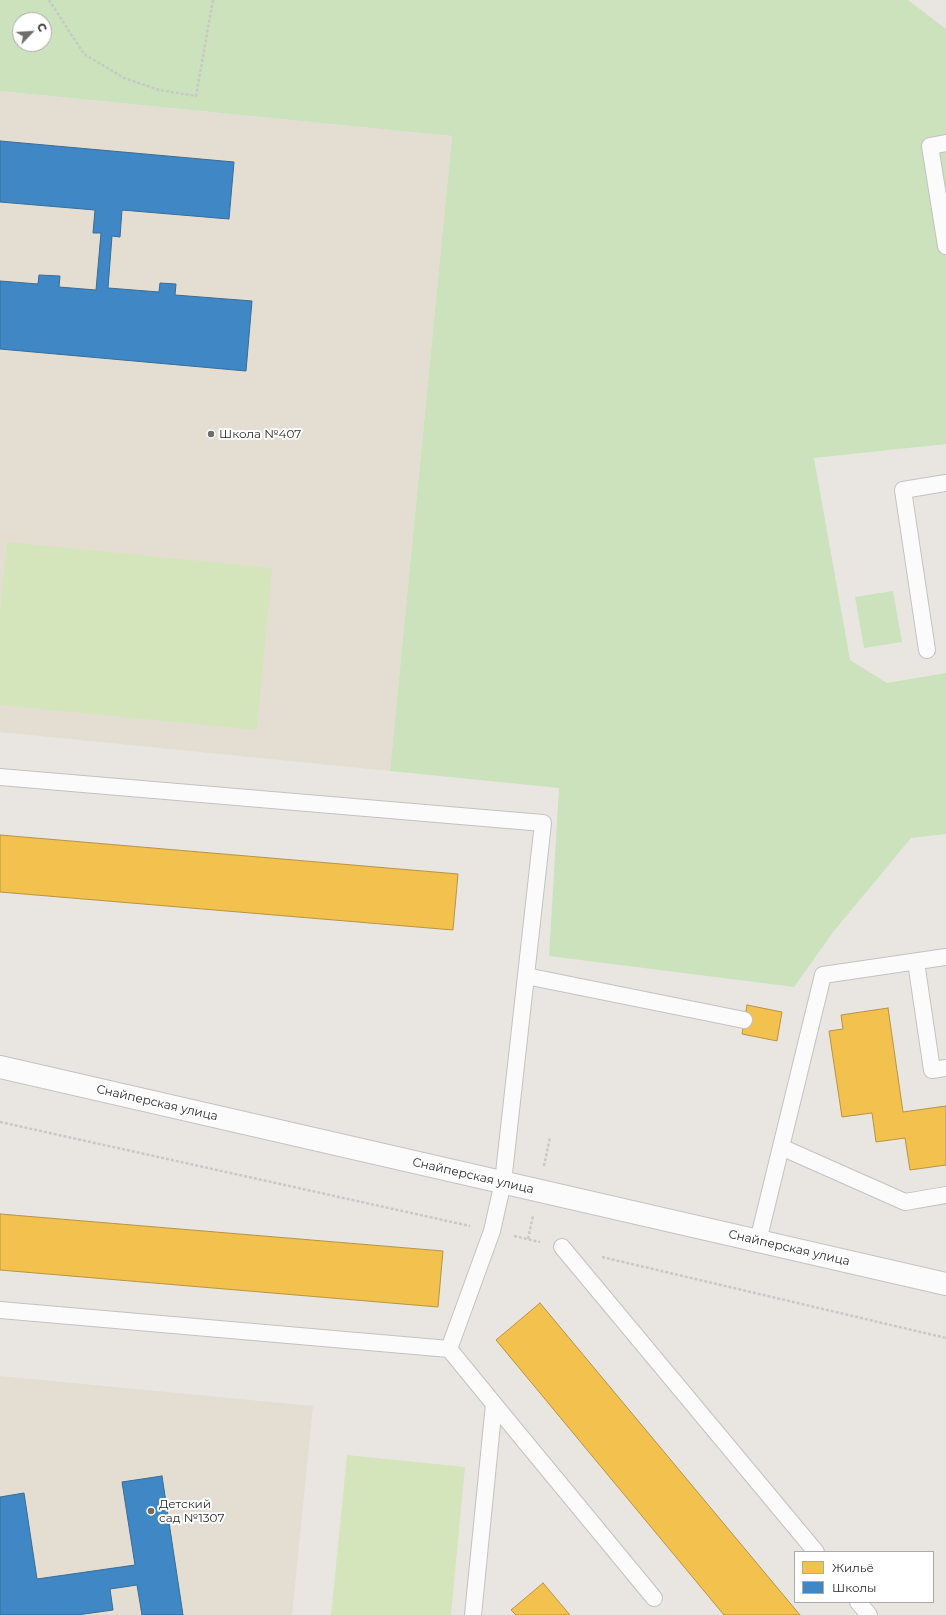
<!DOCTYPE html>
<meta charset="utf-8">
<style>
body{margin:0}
#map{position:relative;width:946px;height:1615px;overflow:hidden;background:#e9e6e2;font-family:Montserrat,sans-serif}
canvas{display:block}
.legend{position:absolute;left:794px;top:1551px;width:140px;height:52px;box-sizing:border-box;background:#fff;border:1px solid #ababab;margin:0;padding:5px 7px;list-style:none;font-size:12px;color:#2c2c2c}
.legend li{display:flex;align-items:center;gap:8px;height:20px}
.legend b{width:20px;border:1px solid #ababab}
.north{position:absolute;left:12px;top:12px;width:40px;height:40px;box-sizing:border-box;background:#fff;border:1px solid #ababab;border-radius:50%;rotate:65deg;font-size:11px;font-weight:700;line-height:16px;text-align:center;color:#2c2c2c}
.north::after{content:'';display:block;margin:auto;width:14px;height:18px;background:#6e6d6c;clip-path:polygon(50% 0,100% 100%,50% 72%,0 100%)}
</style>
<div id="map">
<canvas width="946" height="1615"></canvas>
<ul class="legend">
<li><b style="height:11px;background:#f2c14e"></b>Жильё</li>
<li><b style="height:11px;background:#3f88c5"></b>Школы</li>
</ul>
<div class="north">С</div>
</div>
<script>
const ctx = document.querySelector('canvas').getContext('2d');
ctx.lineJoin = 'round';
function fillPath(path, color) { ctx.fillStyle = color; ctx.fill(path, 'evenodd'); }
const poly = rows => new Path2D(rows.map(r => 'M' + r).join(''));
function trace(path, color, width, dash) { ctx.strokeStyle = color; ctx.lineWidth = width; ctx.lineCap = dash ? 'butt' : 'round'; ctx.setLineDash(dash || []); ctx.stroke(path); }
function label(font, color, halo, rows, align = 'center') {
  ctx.font = font + ' Montserrat,sans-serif'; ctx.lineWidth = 4; ctx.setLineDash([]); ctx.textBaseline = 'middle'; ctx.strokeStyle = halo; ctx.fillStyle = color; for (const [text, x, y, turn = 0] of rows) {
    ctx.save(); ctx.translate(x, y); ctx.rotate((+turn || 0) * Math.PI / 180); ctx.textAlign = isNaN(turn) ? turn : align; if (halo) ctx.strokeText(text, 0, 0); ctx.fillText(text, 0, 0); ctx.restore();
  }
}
const education = poly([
 [0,91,452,136,390,771,0,732],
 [0,1376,313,1406,292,1615,0,1615]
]);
const green = poly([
 [0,0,908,0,946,29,946,444,814,458,850,660,887,683,946,673,946,834,911,838,834,931,794,987,549,956,559,788,390,771,452,136,0,91],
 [20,20,44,20,44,44,20,44],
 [893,591,902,642,864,648,855,597]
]);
const pitch = poly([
 [7,542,272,568,257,730,0,705,0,612],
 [347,1455,465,1467,451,1615,331,1615]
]);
const homes = poly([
 [0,835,458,874,453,930,0,892,0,835],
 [747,1005,782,1012,777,1041,742,1034,747,1005],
 [888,1008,903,1112,946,1106,946,1165,910,1170,905,1138,876,1142,872,1113,842,1117,829,1031,843,1029,841,1015,888,1008],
 [0,1214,443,1251,438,1307,0,1270,0,1214],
 [540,1303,800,1615,724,1615,496,1340,540,1303],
 [543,1583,570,1615,516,1615,511,1610,543,1583]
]);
const schools = poly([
 [0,141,234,162,229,219,122,210,120,237,112,236,108,288,159,292,160,283,176,284,175,295,252,301,246,371,0,349,0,281,38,284,39,275,60,276,59,287,96,290,101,233,93,233,95,210,0,202,0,141],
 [162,1476,183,1615,142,1615,137,1585,110,1589,113,1610,77,1615,0,1615,0,1497,24,1493,37,1579,135,1565,122,1482,162,1476]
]);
const path = poly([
 [49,0,84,54,124,78,159,90,196,96,213,0],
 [0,1122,470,1226],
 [544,1166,550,1137],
 [514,1236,540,1242],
 [528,1239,533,1216],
 [602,1257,946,1338]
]);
const lane = poly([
 [946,143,930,146,946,246],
 [927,650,903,490,946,483],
 [0,777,543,823,503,1182,492,1231,449,1349,0,1310],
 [916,962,932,1070,946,1068],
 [526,976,744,1020],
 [781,1147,905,1202,946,1195],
 [758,1241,823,975,946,957],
 [562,1247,816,1552],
 [449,1349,494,1404,473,1615],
 [494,1404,654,1598],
 [858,1602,869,1615]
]);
const secondary = poly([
 [0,1067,946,1284]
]);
const markers = [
 [211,434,4,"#6e6d6c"],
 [151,1511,4,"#6e6d6c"]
];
const poiNames = [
 ["Школа №407",219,434],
 ["Детский",159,1504],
 ["сад №1307",159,1518]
];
const streetNames = [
 ["Снайперская улица",157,1103,13],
 ["Снайперская улица",473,1176,13],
 ["Снайперская улица",789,1248,13]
];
fillPath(education, '#e3ded1');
fillPath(green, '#cbe2bd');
fillPath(pitch, '#d4e5bc');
fillPath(homes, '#f2c14e');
trace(homes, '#b79444', 1);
fillPath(schools, '#3f88c5');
trace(schools, '#396c97', 1);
trace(lane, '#c3c2c2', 18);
trace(secondary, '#c3c2c2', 24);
trace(path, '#c8c8c7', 2.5, [3, 2]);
trace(lane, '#fcfbfb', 16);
trace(secondary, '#fcfbfb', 22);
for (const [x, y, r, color] of markers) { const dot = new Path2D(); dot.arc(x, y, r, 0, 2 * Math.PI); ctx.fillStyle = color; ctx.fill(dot); trace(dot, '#fff', 1.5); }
label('12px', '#2c2c2c', '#fff', poiNames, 'left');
label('12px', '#2c2c2c', '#fff', streetNames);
</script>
